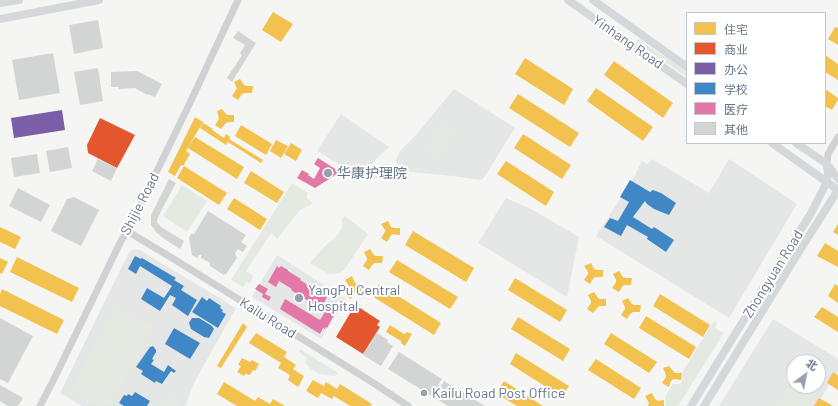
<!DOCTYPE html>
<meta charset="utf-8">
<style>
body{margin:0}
#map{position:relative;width:838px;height:406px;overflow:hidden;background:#f5f6f3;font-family:Barlow,"Noto Sans SC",sans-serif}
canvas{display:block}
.legend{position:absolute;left:686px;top:12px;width:140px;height:132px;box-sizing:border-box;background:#fff;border:1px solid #c0c7cf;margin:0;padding:5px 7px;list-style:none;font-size:12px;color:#627487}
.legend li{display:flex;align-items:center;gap:8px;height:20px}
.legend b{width:20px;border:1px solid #c0c7cf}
.north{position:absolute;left:786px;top:354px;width:40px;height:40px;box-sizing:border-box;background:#fff;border:1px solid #c0c7cf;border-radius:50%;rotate:32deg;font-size:11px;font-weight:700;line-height:16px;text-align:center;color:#627487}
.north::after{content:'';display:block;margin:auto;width:14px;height:18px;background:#95a2ad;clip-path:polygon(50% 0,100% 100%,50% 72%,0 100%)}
</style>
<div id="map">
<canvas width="838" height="406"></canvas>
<ul class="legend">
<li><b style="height:11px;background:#f2c14e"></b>住宅</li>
<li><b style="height:11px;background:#e4572e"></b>商业</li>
<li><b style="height:11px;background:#7b5ea7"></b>办公</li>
<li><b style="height:11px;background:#3f88c5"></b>学校</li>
<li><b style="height:11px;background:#e377a8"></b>医疗</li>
<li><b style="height:11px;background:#d3d4d4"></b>其他</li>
</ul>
<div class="north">北</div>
</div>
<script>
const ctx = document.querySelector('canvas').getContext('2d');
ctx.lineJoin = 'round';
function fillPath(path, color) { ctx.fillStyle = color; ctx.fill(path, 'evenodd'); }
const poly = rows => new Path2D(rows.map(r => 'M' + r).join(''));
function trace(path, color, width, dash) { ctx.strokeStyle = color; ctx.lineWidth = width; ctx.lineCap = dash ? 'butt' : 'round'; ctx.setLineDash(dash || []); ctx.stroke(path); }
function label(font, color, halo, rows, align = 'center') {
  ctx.font = font + ' Barlow,"Noto Sans SC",sans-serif'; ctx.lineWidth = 4; ctx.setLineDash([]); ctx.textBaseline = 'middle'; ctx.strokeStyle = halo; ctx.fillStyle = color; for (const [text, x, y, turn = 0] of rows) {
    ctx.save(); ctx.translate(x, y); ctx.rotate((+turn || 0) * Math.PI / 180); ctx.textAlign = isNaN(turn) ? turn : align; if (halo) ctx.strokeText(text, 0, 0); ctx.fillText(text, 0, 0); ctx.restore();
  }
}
const built = poly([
 [453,90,456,90,515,128,483,179,480,180,453,176,410,172,400,167,396,163,396,160,400,151,415,136],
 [341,114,389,147,363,172,352,172,317,151],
 [652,159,709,193,729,159,797,204,729,318,596,236,633,179,642,161,648,164],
 [506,198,531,209,579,237,567,297,478,243],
 [136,249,140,250,236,308,195,381,185,406,82,406,60,393,128,254,132,250],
 [277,255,346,299,321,339,252,297],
 [773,319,838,359,838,371,816,406,719,406],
 [794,362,818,362,818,386,794,386]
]);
const green = poly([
 [638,39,687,72,687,77,636,42],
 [440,121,457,132,439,161,422,151],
 [385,164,388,164,391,170,390,173,388,176,373,179,370,179,371,175,383,165],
 [292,183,308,193,306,198,313,203,300,210,277,239,274,235,271,234,269,236,246,271,252,274,253,277,250,283,246,282,243,287,231,280],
 [182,185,207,201,187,232,163,216],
 [345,216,368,234,345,269,340,273,334,274,329,274,310,263,327,244,334,239,341,230,342,227,342,219],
 [115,305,119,307,120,306,154,327,110,406,104,404,102,406,96,406,70,391],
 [714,321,717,322,715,328,724,333,678,406,666,406,665,397,673,384,681,384,683,371],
 [300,349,338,373,337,375,334,376,320,374,311,369,305,362,307,358,299,352],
 [791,381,794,382,794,386,800,386,816,396,810,406,775,406],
 [167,391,179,401,179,406,158,406]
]);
const homes = poly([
 [273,12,293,24,281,42,262,30],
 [835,27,838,28,838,45,828,39],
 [825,55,838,64,838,80,825,72],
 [525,58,573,89,564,105,515,74],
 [614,61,673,103,663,118,604,75],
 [240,79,244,85,247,86,253,86,252,93,245,93,242,94,238,100,232,96,237,88,234,82],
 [596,88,653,127,643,141,587,101],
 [825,89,838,98,838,100,832,110,825,106],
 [518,94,579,133,570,147,509,108],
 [222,109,226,114,228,115,234,115,234,122,228,122,225,124,221,129,215,125,219,119,217,111],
 [195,117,203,122,186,151,190,154,183,166,181,165,175,176,168,172],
 [203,123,213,129,212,130,224,138,226,134,230,137,229,139,263,160,261,163,228,142,226,145,200,128],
 [241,125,272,144,266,155,235,136],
 [523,134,571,165,562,179,514,148],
 [195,137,244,167,237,179,188,148],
 [276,140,288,146,281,158,270,151],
 [291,143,302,150,296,161,284,154],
 [506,161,554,192,546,206,497,174],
 [184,166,227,193,219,205,177,178],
 [251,171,284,192,277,203,244,183],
 [234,198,267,219,260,230,227,209],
 [388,221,391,227,394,228,400,228,400,235,392,234,387,242,381,238,385,232,385,230,381,224],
 [838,224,838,235,833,232],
 [0,227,21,237,15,249,0,242],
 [413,231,474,268,466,282,405,245],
 [825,243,838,251,838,267,817,256],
 [370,249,374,255,376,256,383,256,382,263,375,263,372,265,369,270,363,266,367,260,367,258,364,252],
 [17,257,79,288,72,302,10,272],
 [0,258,8,262,2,274,0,273],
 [397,260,458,297,450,309,389,272],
 [591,263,594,269,597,270,603,270,603,277,595,277,593,279,590,284,584,280,588,274,588,272,584,266],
 [619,271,623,277,626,278,632,278,631,285,624,285,622,287,619,292,612,288,616,282,616,280,613,274],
 [352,276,355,283,357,284,364,284,364,291,355,291,351,299,345,295,349,289,349,286,345,280],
 [515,278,567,310,560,322,508,290],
 [379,284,441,323,434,335,372,296],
 [835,284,838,286,838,303,828,296],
 [2,289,64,320,57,334,0,306,0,294],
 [594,292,598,298,600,299,606,299,606,306,599,306,593,313,587,309,591,303,591,301,588,295],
 [660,294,710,325,703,337,653,306],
 [628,298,632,304,634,305,641,305,640,312,633,312,630,314,627,319,621,315,625,309,625,307,622,301],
 [822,307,838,317,838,332,814,317],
 [646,316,696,347,689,359,639,328],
 [518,317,570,349,563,361,511,329],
 [243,323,247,327,221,368,217,366],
 [390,325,404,334,407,332,412,334,405,346,401,343,401,341,386,332],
 [256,333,287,352,284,357,296,365,293,369,304,376,298,387,288,380,290,375,278,368,281,363,249,343],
 [611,333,657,362,649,373,604,344],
 [516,353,569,386,562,397,510,364],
 [242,358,250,362,252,360,259,364,255,371,253,370,250,375,245,374,244,376,237,372,241,366,238,365],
 [596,359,641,388,634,399,588,370],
 [669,366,673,371,675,373,682,373,681,380,674,379,671,381,669,387,662,383,666,377,666,375,663,368],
 [833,372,838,375,838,390,827,383],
 [313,380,324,386,326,382,337,389,340,384,372,404,370,406,350,406,334,396,332,399,321,393,318,398,306,391],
 [504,381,543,406,517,406,499,395,501,390,499,389],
 [224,382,255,401,258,397,270,404,273,399,285,406,237,406,217,394],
 [652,393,655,399,658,401,664,400,664,406,648,406,649,403,645,396],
 [819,398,833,406,814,406]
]);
const shops = poly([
 [100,118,135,135,117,168,88,153,87,145],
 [360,308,380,321,377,325,380,327,363,354,336,337,352,310]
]);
const offices = poly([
 [62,110,65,130,14,138,11,118]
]);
const schools = poly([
 [630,180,650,192,653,190,661,193,676,203,669,215,654,209,647,204,645,201,633,217,652,229,654,227,674,240,666,252,647,239,648,237,627,225,621,236,604,227,610,218,618,221,629,202,620,197],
 [135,256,141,259,142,258,176,278,174,280,184,286,181,290,197,300,188,316,172,305,176,298,170,295,160,311,141,299,147,288,164,298,172,286,140,266,136,274,128,269],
 [202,297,207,301,209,298,221,306,220,308,223,310,222,312,226,314,218,328,192,312],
 [192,318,199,318,212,326,214,329,209,338,204,337,191,329,189,323],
 [174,328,200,343,190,359,165,344],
 [153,346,156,350,156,352,152,359,154,360,151,364,164,372,168,365,176,371,174,373,171,371,162,384,156,381,155,383,141,374,143,371,136,367,150,347],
 [135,392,150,401,147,406,124,406,119,403,124,395,127,396,128,394,132,396]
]);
const health = poly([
 [318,158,340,172,315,188,297,178,302,170,309,174,308,175,314,179,320,168,314,164],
 [277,266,279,268,281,266,288,270,288,271,301,279,300,280,327,297,321,309,291,290,292,289,279,281,276,287,268,282],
 [259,284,268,289,265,294,271,297,269,301,262,297,263,294,255,289],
 [285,299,320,320,326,310,334,315,327,328,325,327,325,329,323,328,320,334,280,309]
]);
const building = poly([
 [98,20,103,48,74,54,69,25],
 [238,31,256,43,232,82,227,78,242,55,240,53,245,45,233,38],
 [53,53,60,93,19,100,12,60],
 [98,68,103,101,80,105,74,72],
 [137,71,162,84,155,97,148,94,147,95,135,88,119,89,119,87,111,87,111,72],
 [68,147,72,168,50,172,46,151],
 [37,154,40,173,14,177,11,158],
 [98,159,117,168,111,181,92,171],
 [169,179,176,183,158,217,157,222,161,227,184,241,180,249,163,238,156,232,151,225,151,215],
 [18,188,50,205,41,222,9,206],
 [74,197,99,210,81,246,51,231,67,199],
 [208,211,246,235,241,242,247,246,243,252,238,249,235,253,237,258,226,274,224,275,210,266,210,263,201,258,201,255,199,255,197,258,192,255,189,238,191,234,194,234],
 [0,318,33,336,8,383,0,379],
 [377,333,388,340,387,342,393,346,381,366,363,355],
 [399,352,442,379,438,385,441,386,444,381,485,406,448,406,388,369],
 [0,385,23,398,18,406,8,406,0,401]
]);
const minor = poly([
 [827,164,828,154,838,137],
 [127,231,177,261,375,384,408,406],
 [40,406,54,379,120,243,136,214,188,107,238,0]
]);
const major = poly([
 [568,0,687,84],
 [593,0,687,67],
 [0,3,19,0],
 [0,19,99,0],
 [772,143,838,190],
 [796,143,827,164,838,179],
 [691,406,761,292,810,215,827,182,828,174,827,164],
 [704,406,800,250,838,190]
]);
const markers = [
 [328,173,5,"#95a2ad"],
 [299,298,5,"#95a2ad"],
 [424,393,4,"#95a2ad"]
];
const streetNames = [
 ["Yinhang Road",628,42,35],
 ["Shijie Road",140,204,-63],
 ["Zhongyuan Road",773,274,-58],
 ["Kailu Road",268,318,32]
];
const poiNames = [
 ["华康护理院",337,173],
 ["YangPu Central",308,290],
 ["Hospital",308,306],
 ["Kailu Road Post Office",432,393]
];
fillPath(built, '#e5e7e6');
fillPath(green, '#e4e9e1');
fillPath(homes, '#f2c14e');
fillPath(shops, '#e4572e');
fillPath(offices, '#7b5ea7');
fillPath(schools, '#3f88c5');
fillPath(health, '#e377a8');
fillPath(building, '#d3d4d4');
trace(minor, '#d0d1d2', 7);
trace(major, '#d5d8db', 8);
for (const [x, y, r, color] of markers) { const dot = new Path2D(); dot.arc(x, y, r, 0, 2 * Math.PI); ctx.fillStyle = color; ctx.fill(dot); trace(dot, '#fff', 1.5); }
label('14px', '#627487', '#fff', streetNames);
label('14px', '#627487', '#fff', poiNames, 'left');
</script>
